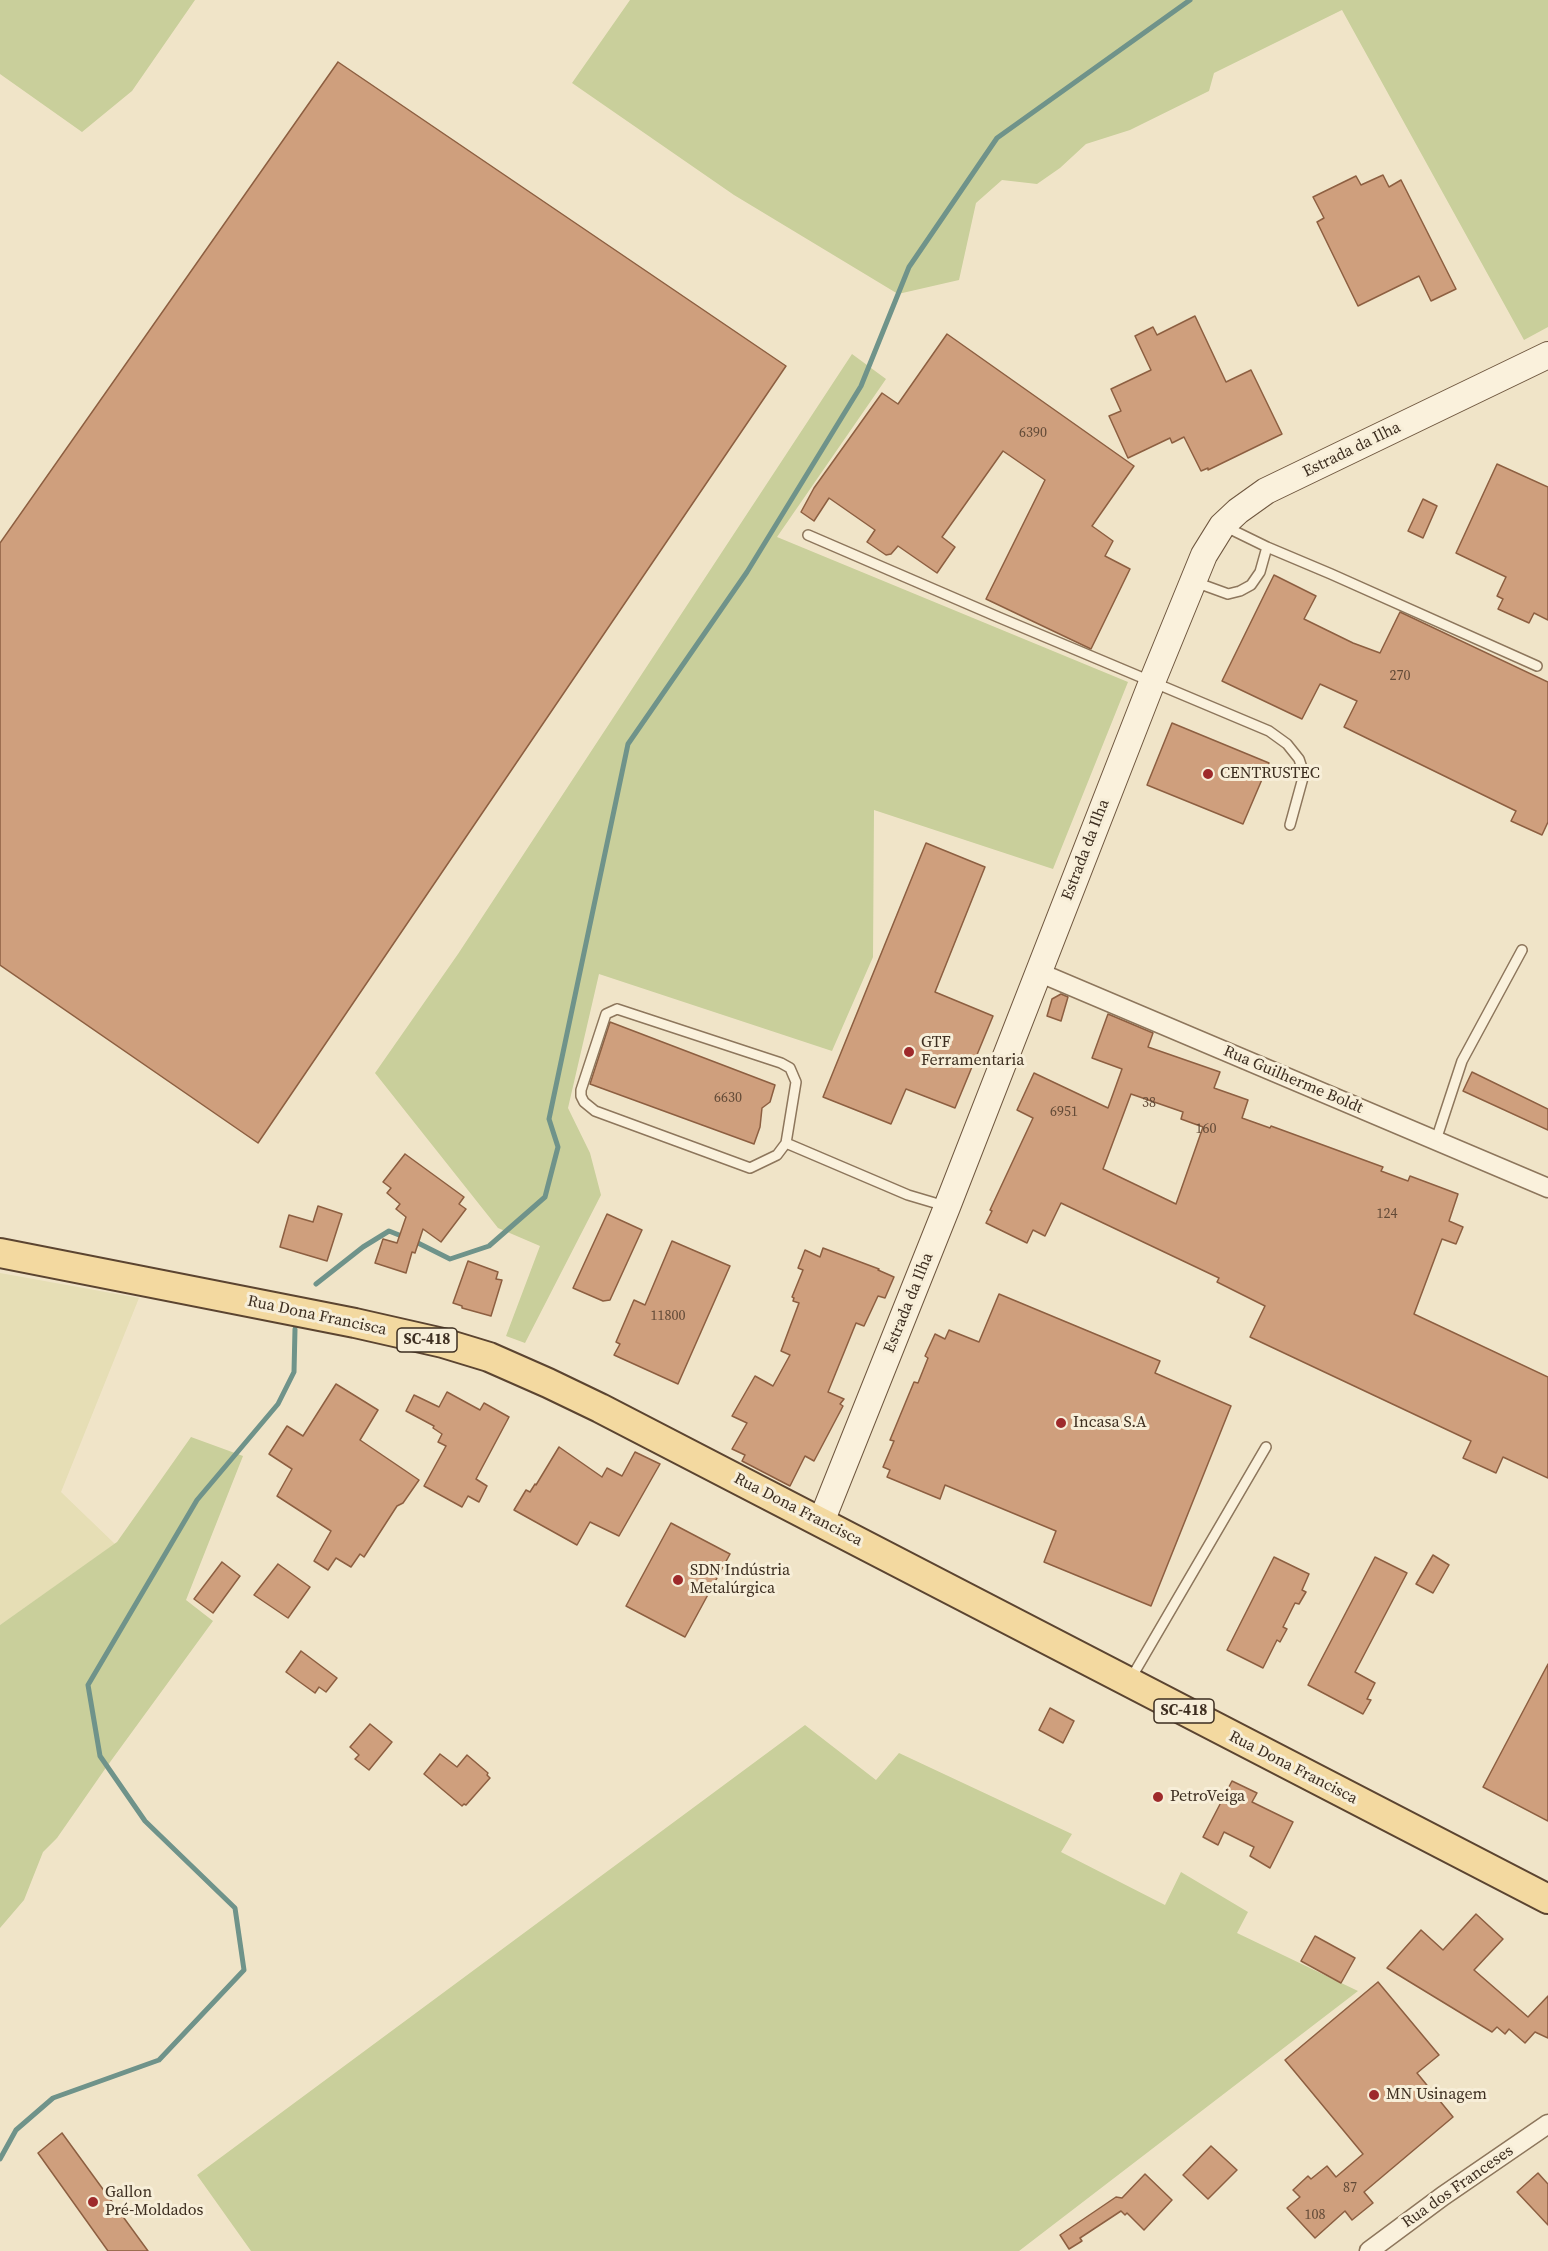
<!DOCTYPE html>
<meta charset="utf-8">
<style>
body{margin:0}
canvas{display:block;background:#f0e4c8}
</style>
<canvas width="1548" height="2251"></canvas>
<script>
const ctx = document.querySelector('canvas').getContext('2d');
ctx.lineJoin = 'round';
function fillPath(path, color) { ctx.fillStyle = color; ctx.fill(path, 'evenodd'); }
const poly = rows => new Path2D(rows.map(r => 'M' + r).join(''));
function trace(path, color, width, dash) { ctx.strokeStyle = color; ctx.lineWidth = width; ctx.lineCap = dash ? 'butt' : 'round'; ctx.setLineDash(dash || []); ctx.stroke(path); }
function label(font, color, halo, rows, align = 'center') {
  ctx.font = font + ' "Source Serif 4",serif'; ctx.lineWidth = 6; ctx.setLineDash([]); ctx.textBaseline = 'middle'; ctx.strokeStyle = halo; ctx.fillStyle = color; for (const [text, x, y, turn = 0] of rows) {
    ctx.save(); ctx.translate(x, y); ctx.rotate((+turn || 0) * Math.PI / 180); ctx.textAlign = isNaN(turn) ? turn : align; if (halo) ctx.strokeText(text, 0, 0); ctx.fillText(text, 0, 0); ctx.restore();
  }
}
const farmland = poly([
 [0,1273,139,1298,61,1492,115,1544,0,1625]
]);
const green = poly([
 [0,0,195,0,132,91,82,132,0,74],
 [630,0,1548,0,1548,327,1524,340,1342,10,1214,73,1209,91,1130,130,1086,144,1060,168,1037,184,1002,180,976,203,959,280,898,294,734,195,572,83],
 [852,354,886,379,777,537,1128,682,1053,869,874,810,873,957,832,1051,599,974,568,1108,590,1153,601,1195,525,1343,506,1336,540,1246,498,1228,375,1073,458,954],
 [191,1437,243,1456,186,1600,213,1621,105,1769,57,1838,43,1852,24,1900,0,1928,0,1625,117,1542],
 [805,1725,876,1780,899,1753,1072,1834,1061,1852,1165,1905,1181,1872,1248,1912,1237,1933,1358,1991,1019,2251,251,2251,197,2175]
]);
const stream = poly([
 [412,1240,450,1259,489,1246,545,1197,558,1147,549,1119,628,744,747,572,861,386,909,267,997,138,1190,0],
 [316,1284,363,1247,389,1231,404,1237],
 [0,2159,16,2130,53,2098,159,2060,244,1970,235,1908,145,1821,100,1756,88,1685,197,1500,278,1404,294,1372,295,1329]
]);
const building = poly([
 [338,62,786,366,258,1143,0,965,0,543,338,62],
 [1383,175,1389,187,1401,180,1456,289,1431,301,1419,276,1358,306,1317,222,1324,218,1313,197,1356,176,1361,185,1383,175],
 [1195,316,1226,382,1251,370,1282,434,1208,470,1208,468,1201,471,1184,437,1172,443,1170,438,1128,458,1109,416,1121,411,1111,389,1151,370,1135,336,1153,327,1157,335,1195,316],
 [947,334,1134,466,1092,526,1113,541,1105,556,1130,569,1091,649,986,599,1045,480,1003,451,942,537,955,547,937,573,898,546,891,554,886,555,867,542,875,530,829,498,814,521,801,512,814,488,882,393,898,404,947,334],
 [1497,464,1548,487,1548,620,1534,613,1529,623,1498,609,1503,599,1497,596,1506,577,1456,553,1497,464],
 [1423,499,1437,506,1423,538,1408,531,1423,499],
 [1274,575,1316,596,1304,619,1353,643,1380,653,1400,612,1548,682,1548,822,1542,835,1511,821,1516,811,1344,727,1357,701,1320,684,1302,719,1222,681,1274,575],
 [1172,723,1269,763,1243,824,1147,785,1172,723],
 [926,843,985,867,935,992,993,1016,955,1108,906,1089,891,1124,823,1097,926,843],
 [1061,994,1068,997,1061,1021,1047,1016,1052,999,1061,994],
 [1108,1014,1153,1033,1148,1047,1220,1072,1214,1088,1248,1100,1242,1118,1270,1128,1271,1126,1383,1167,1381,1171,1408,1181,1410,1176,1458,1194,1449,1221,1463,1227,1456,1244,1442,1239,1414,1314,1548,1377,1548,1478,1503,1457,1496,1473,1463,1458,1471,1441,1250,1337,1265,1306,1217,1282,1219,1278,1061,1203,1045,1236,1033,1230,1027,1243,986,1223,992,1211,990,1210,1033,1118,1017,1110,1034,1073,1108,1108,1122,1069,1092,1058,1108,1014],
 [1131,1094,1183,1112,1181,1119,1203,1127,1176,1204,1103,1169,1131,1094],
 [610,1022,775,1085,770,1102,762,1108,760,1127,754,1144,590,1084,610,1022],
 [1472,1072,1548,1109,1548,1130,1463,1091,1472,1072],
 [405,1154,464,1197,459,1204,466,1209,441,1242,423,1229,415,1253,412,1252,406,1273,375,1263,383,1239,397,1243,406,1217,396,1209,400,1204,387,1193,391,1188,383,1182,405,1154],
 [318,1206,342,1214,327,1261,280,1247,289,1215,313,1222,318,1206],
 [607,1214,642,1230,610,1300,603,1301,573,1288,607,1214],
 [672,1241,730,1266,678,1384,614,1355,620,1344,616,1342,634,1300,645,1305,672,1241],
 [823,1248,879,1269,878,1270,894,1277,885,1298,878,1296,864,1326,856,1323,828,1392,844,1399,840,1404,843,1406,814,1461,805,1456,790,1486,742,1461,745,1455,732,1449,747,1423,732,1416,755,1376,773,1386,790,1355,781,1351,799,1303,793,1301,794,1298,792,1297,803,1270,798,1268,805,1250,820,1257,823,1248],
 [468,1261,498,1272,496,1279,502,1280,491,1316,462,1308,462,1306,453,1303,468,1261],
 [999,1294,1160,1361,1155,1373,1231,1406,1151,1606,1044,1562,1056,1531,945,1485,940,1499,887,1477,890,1470,883,1467,894,1441,890,1440,914,1382,918,1383,928,1358,925,1356,935,1334,945,1339,949,1330,979,1342,999,1294],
 [336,1384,378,1410,360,1440,419,1480,403,1503,397,1506,364,1557,360,1554,351,1567,336,1558,328,1570,314,1561,331,1531,277,1496,292,1469,269,1454,287,1426,303,1436,336,1384],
 [447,1392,480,1410,484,1403,509,1417,476,1479,487,1486,479,1502,468,1496,462,1507,424,1486,446,1446,438,1442,442,1434,433,1428,434,1426,406,1411,414,1395,439,1407,447,1392],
 [559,1447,602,1477,607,1468,622,1476,635,1452,660,1464,619,1536,590,1522,577,1545,514,1510,526,1490,530,1492,535,1484,536,1485,559,1447],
 [671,1523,730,1554,685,1637,626,1606,671,1523],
 [1433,1555,1449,1565,1433,1593,1416,1584,1433,1555],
 [1274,1557,1309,1574,1302,1590,1306,1592,1299,1604,1295,1603,1283,1627,1287,1629,1280,1642,1277,1640,1263,1668,1227,1650,1274,1557],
 [1375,1557,1407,1573,1355,1672,1375,1683,1367,1699,1371,1700,1363,1714,1308,1685,1375,1557],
 [222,1562,240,1576,213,1613,194,1599,222,1562],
 [278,1564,310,1587,288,1618,254,1595,278,1564],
 [301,1651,337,1678,326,1692,319,1687,315,1693,286,1672,301,1651],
 [1548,1664,1548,1821,1483,1787,1548,1664],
 [1050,1708,1074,1721,1063,1743,1039,1730,1050,1708],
 [370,1724,392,1742,369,1770,355,1759,359,1755,350,1747,370,1724],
 [440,1754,457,1767,467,1755,488,1773,487,1775,490,1778,466,1805,464,1804,462,1806,424,1774,440,1754],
 [1232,1781,1257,1793,1252,1802,1293,1822,1270,1868,1250,1856,1254,1847,1224,1832,1218,1845,1203,1837,1232,1781],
 [1476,1914,1503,1939,1474,1970,1528,2017,1548,1996,1548,2038,1535,2032,1525,2043,1509,2029,1505,2034,1497,2027,1492,2032,1387,1968,1421,1930,1443,1950,1476,1914],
 [1315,1936,1355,1958,1341,1983,1301,1961,1315,1936],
 [1378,1982,1439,2055,1417,2073,1453,2117,1364,2192,1373,2203,1352,2220,1345,2211,1315,2238,1287,2208,1300,2197,1293,2190,1308,2176,1311,2179,1327,2166,1336,2177,1363,2154,1285,2060,1378,1982],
 [62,2133,148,2251,108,2251,38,2153,62,2133],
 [1211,2146,1237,2170,1208,2199,1183,2175,1211,2146],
 [1538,2173,1548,2184,1548,2225,1517,2192,1538,2173],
 [1145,2174,1172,2200,1144,2230,1127,2213,1125,2215,1121,2211,1080,2238,1082,2241,1069,2249,1060,2235,1116,2197,1122,2198,1145,2174]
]);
const lane = poly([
 [1224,526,1267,547],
 [808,535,998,617,1269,731,1287,744,1299,759,1304,774,1290,825],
 [1195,582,1228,594,1240,591,1251,585,1260,572,1267,547,1331,574,1537,666],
 [617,1009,781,1063,790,1068,796,1082,786,1143,777,1155,750,1168,595,1111,584,1102,581,1096,581,1090,606,1014,617,1009],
 [1436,1140,1462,1061,1522,950],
 [786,1143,908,1195,945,1206],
 [1130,1680,1266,1447]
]);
const street = poly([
 [1038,972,1548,1188],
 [1369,2251,1443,2196,1548,2124]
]);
const secondary = poly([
 [821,1522,947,1207,1152,682,1204,555,1222,526,1238,511,1266,491,1548,355]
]);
const primary = poly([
 [0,1253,355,1323,443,1343,489,1357,548,1383,600,1408,1548,1899]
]);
const markers = [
 [1208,774,6,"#9e2a2b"],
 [909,1052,6,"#9e2a2b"],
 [1061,1423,6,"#9e2a2b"],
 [678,1580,6,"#9e2a2b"],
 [1158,1797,6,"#9e2a2b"],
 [1374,2095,6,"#9e2a2b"],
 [93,2202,6,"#9e2a2b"]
];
const numberNames = [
 ["6390",1033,433],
 ["270",1400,676],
 ["6630",728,1098],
 ["38",1149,1103],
 ["6951",1064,1112],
 ["160",1206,1129],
 ["124",1387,1214],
 ["11800",668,1316],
 ["87",1350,2188],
 ["108",1315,2215]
];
const shields = [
 [427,1340,60],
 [1184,1711,60]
];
const shieldNames = [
 ["SC-418",427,1340],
 ["SC-418",1184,1711]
];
const streetNames = [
 ["Estrada da Ilha",1352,450,-26],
 ["Estrada da Ilha",1086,850,-69],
 ["Rua Guilherme Boldt",1293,1080,23],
 ["Estrada da Ilha",909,1303,-68],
 ["Rua Dona Francisca",317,1316,12],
 ["Rua Dona Francisca",798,1510,27],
 ["Rua Dona Francisca",1293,1768,27],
 ["Rua dos Franceses",1458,2187,-35]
];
const poiNames = [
 ["CENTRUSTEC",1220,774],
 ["GTF",921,1043],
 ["Ferramentaria",921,1061],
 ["Incasa S.A",1073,1423],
 ["SDN Indústria",690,1571],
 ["Metalúrgica",690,1589],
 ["PetroVeiga",1170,1797],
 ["MN Usinagem",1386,2095],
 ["Gallon",105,2193],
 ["Pré-Moldados",105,2211]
];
fillPath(farmland, '#e6deb5');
fillPath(green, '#c9cf9b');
trace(stream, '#6f938a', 5);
fillPath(building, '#cf9f7d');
trace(building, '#8d5f41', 1.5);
trace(lane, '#8d765c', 12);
trace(street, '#8d765c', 21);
trace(secondary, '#6f573f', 28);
trace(primary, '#5b4430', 32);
trace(lane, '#faf1dc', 9);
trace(street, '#faf1dc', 18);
trace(secondary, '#faf1dc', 26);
trace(primary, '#f3d9a0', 28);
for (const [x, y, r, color] of markers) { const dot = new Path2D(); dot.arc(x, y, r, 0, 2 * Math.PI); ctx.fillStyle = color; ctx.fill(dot); trace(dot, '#f7eed8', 2); }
label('14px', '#624a37', null, numberNames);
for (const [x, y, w] of shields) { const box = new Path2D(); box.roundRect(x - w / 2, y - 12, w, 24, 4.5); ctx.fillStyle = '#f7eed8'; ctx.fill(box); trace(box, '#3d2e20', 1.5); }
label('bold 15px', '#3d2e20', null, shieldNames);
label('16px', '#3d2e20', '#f7eed8', streetNames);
label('16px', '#3d2e20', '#f7eed8', poiNames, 'left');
</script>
